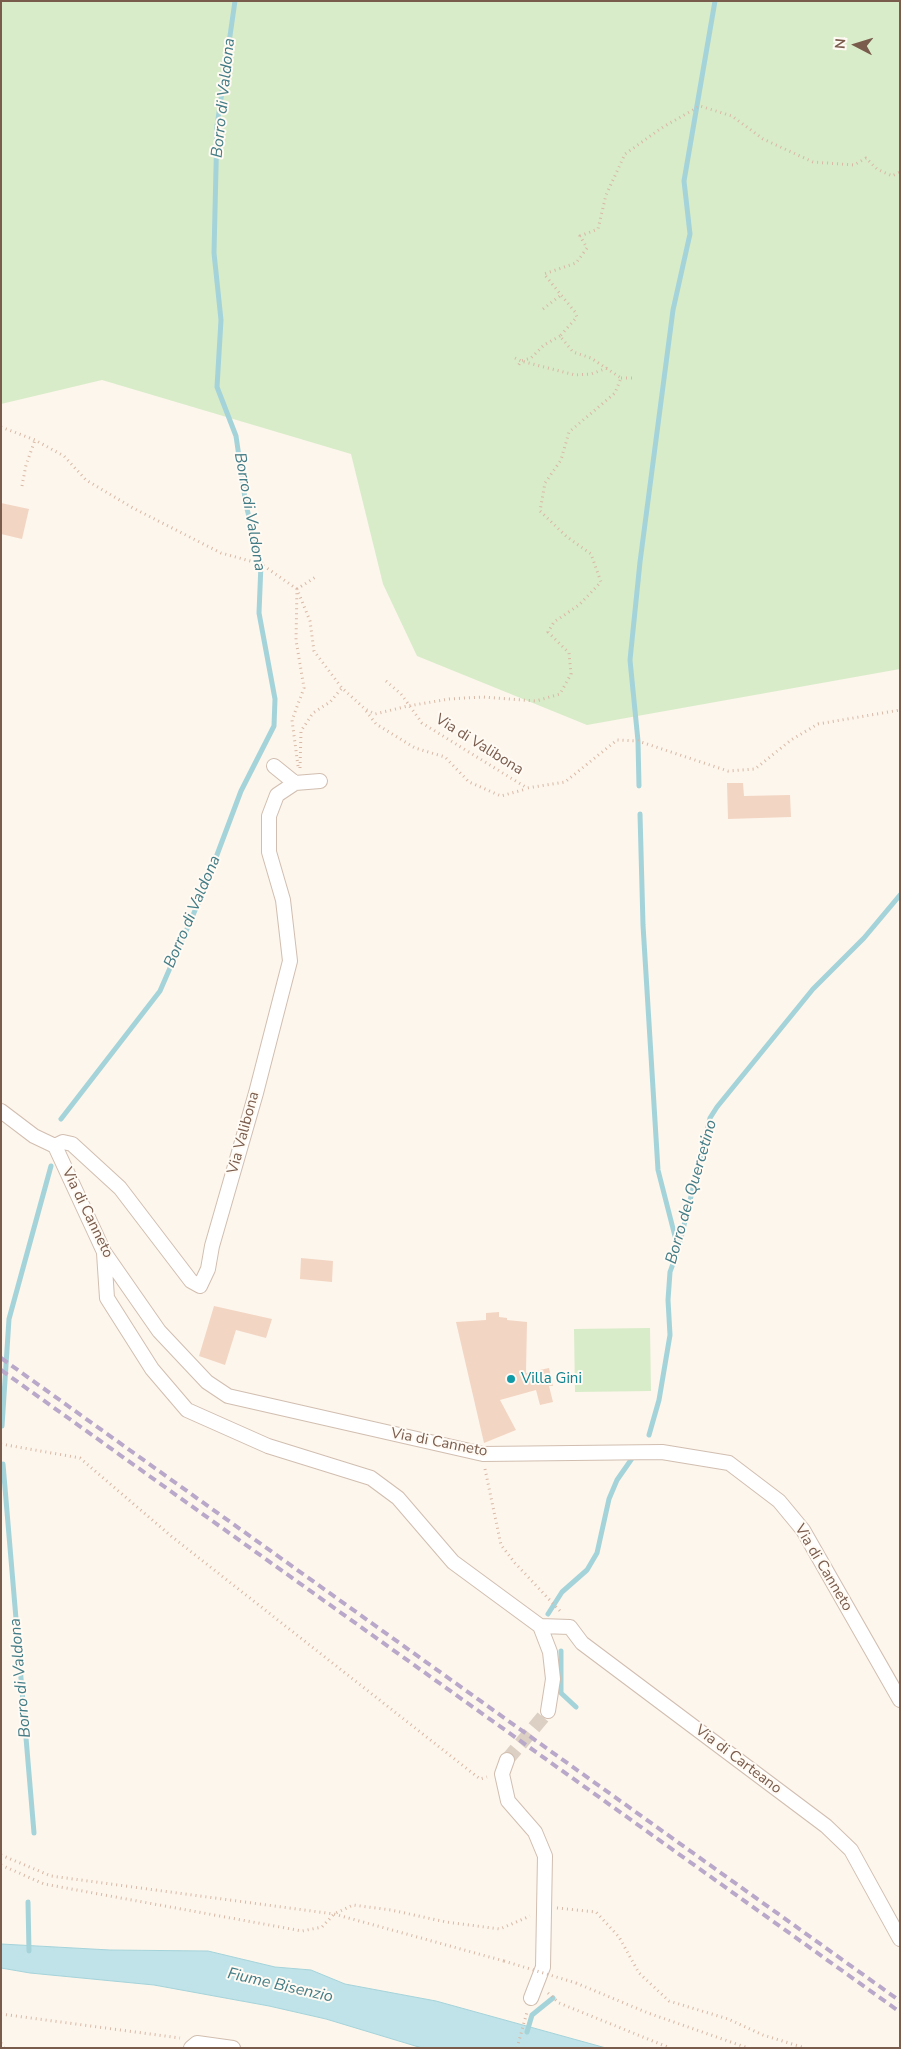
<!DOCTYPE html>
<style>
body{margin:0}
#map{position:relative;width:901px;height:2049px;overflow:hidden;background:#fdf6ec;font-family:"Nunito Sans",sans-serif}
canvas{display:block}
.frame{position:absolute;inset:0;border:2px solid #7a5c4d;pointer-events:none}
.north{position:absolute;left:831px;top:20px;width:50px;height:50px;-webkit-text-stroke:4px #fffaf3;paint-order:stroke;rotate:275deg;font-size:14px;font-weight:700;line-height:20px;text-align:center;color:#7a5c4d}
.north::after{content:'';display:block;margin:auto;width:18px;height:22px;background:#7a5c4d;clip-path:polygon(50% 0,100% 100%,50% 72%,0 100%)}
</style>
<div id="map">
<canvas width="901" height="2049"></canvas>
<div class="frame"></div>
<div class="north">N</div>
</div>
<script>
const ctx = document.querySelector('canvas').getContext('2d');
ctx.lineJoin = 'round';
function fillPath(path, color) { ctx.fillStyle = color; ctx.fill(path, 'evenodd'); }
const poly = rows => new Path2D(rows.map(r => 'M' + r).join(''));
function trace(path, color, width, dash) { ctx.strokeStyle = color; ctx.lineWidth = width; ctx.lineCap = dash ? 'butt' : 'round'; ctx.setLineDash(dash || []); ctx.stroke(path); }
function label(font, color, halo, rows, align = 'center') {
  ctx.font = font + ' "Nunito Sans",sans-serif'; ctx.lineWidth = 4; ctx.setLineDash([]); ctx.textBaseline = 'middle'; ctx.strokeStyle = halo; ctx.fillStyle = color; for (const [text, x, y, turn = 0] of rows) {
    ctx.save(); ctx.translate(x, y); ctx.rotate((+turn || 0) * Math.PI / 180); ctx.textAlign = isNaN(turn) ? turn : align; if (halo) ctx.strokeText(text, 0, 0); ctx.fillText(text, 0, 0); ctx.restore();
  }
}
const green = poly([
 [1,1,900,1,900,669,587,725,417,656,383,584,351,454,102,380,1,404],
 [650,1328,651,1391,575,1392,574,1329]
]);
const water = poly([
 [1,1944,110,1950,208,1951,275,1967,311,1970,345,1984,436,2001,606,2048,422,2048,326,2019,269,2006,154,1985,30,1973,1,1968,1,1944]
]);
const stream = poly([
 [639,786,638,741,630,660,640,562,673,310,690,234,684,181,715,1],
 [640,814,643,925,658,1170,678,1248],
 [61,1119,160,991,203,892,241,791,274,726,275,699,259,613,261,564,246,505,236,436,217,387,221,320,214,253,217,126,235,1],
 [2,1426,9,1319,51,1166],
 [649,1435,659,1400,670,1335,668,1300,670,1272,678,1250,710,1118,717,1107,813,989,864,938,900,895],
 [3,1464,34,1833],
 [548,1614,562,1592,587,1570,597,1553,609,1499,617,1480,633,1457],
 [561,1651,561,1693,576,1707],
 [28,1902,29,1951],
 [527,2032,532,2015,553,1998]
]);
const building = poly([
 [1,503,29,509,22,539,1,534],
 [727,783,743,783,744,796,790,795,791,817,728,819],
 [301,1258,333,1261,332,1282,300,1279],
 [214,1306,272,1319,266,1338,236,1330,225,1365,199,1356],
 [499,1312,499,1317,507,1318,507,1320,527,1322,526,1373,549,1368,553,1386,549,1386,553,1402,540,1405,536,1390,500,1400,516,1430,484,1443,456,1322,486,1320,486,1313]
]);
const streetTunnel = poly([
 [507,1760,548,1711]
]);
const path = poly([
 [543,309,561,295],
 [560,336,544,345,531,358,521,361,575,375,591,374,607,368],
 [515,358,521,361,517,368],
 [621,378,633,378],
 [1,427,35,440,64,456,86,480,133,508,221,553,261,564,297,589,310,621,314,651,342,688,365,709,375,714,408,706,449,699,483,697,536,701,560,694,571,674,569,653,548,632,554,622,579,605,601,582,591,554,567,537,540,511,545,483,561,460,569,432,615,393,621,378,591,358,573,352,560,336,577,317,575,312,544,274,576,263,587,248,580,236,598,229,606,195,625,154,663,127,700,106,732,116,763,139,813,162,854,165,866,158,877,169,892,176,900,172],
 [22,486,26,465,35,440],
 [386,681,401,694,422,723,527,788,565,782,617,740,638,741,728,771,755,769,791,740,818,724,900,710],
 [366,711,376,724,415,748,445,757,469,782,501,796,526,789],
 [298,766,292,720,304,688,296,640,297,589,317,576],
 [300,768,301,731,313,713,330,702,342,688],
 [1,1444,80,1458,171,1536,480,1779,487,1777],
 [485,1469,501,1545,515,1563,560,1611],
 [1,1855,51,1876,334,1914,504,1961],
 [1,1865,44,1884,302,1931,322,1927,334,1914,353,1905,391,1910,446,1922,500,1929,530,1916],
 [557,1908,596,1912,619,1937,639,1973,669,2001,728,2019,763,2035,805,2048],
 [576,1983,648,2013,748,2048],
 [548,1993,559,2003,670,2048],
 [1,2014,180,2038],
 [1,2043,4,2048],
 [517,2048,527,2012]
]);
const street = poly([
 [274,766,295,783,320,781],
 [1,1111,34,1136,55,1146,104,1252,159,1331,207,1382,228,1396,483,1454,662,1452,729,1463,779,1501,803,1530,900,1700],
 [55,1146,63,1142,72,1144,120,1188,191,1281,200,1286,208,1269,212,1246,256,1093,290,961,283,900,269,852,269,816,277,795,295,783],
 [104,1253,107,1298,152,1369,187,1410,268,1446,371,1478,398,1498,453,1562,540,1626,550,1652,553,1679,548,1711],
 [540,1626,570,1627,582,1643,826,1826,851,1850,900,1939],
 [507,1760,502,1774,508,1801,535,1832,545,1856,543,1967,531,1998],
 [191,2048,197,2043,233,2048]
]);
const rail = poly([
 [1,1358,900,2001],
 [1,1370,900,2012]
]);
const pathBridge = poly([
 [504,1961,576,1983]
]);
const markers = [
 [511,1379,5,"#0f9aa8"]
];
const streetNames = [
 ["Via di Valibona",479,745,32],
 ["Via Valibona",244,1133,-75],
 ["Via di Canneto",87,1213,64],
 ["Via di Canneto",439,1443,11],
 ["Via di Canneto",823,1568,59],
 ["Via di Carteano",738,1760,37]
];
const cultureNames = [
 ["Villa Gini",521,1379]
];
const waterNames = [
 ["Borro di Valdona",224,98,-84],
 ["Borro di Valdona",249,512,80],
 ["Borro di Valdona",193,912,-67],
 ["Borro del Quercetino",692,1192,-74],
 ["Borro di Valdona",21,1678,-95],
 ["Fiume Bisenzio",280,1986,13]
];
fillPath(green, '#d8ecc9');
fillPath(water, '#bfe3e8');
trace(water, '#a5d3da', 1);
trace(stream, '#a5d3da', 5);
fillPath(building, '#f3d5c3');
trace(streetTunnel, '#dcd0c4', 14, [14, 7]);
trace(street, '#d1beb0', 16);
trace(path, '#d9b8a5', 3, [1, 4]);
trace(street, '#fff', 14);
trace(rail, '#b9a8c9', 4, [8, 5]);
trace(pathBridge, '#d9b8a5', 3, [1, 4]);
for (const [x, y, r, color] of markers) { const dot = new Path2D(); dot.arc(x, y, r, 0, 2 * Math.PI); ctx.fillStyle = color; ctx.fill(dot); trace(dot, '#fffaf3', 2); }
label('15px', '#7a5c4d', '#fffaf3', streetNames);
label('15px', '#0d838f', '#fffaf3', cultureNames, 'left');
label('italic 16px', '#437c86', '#fffaf3', waterNames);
</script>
